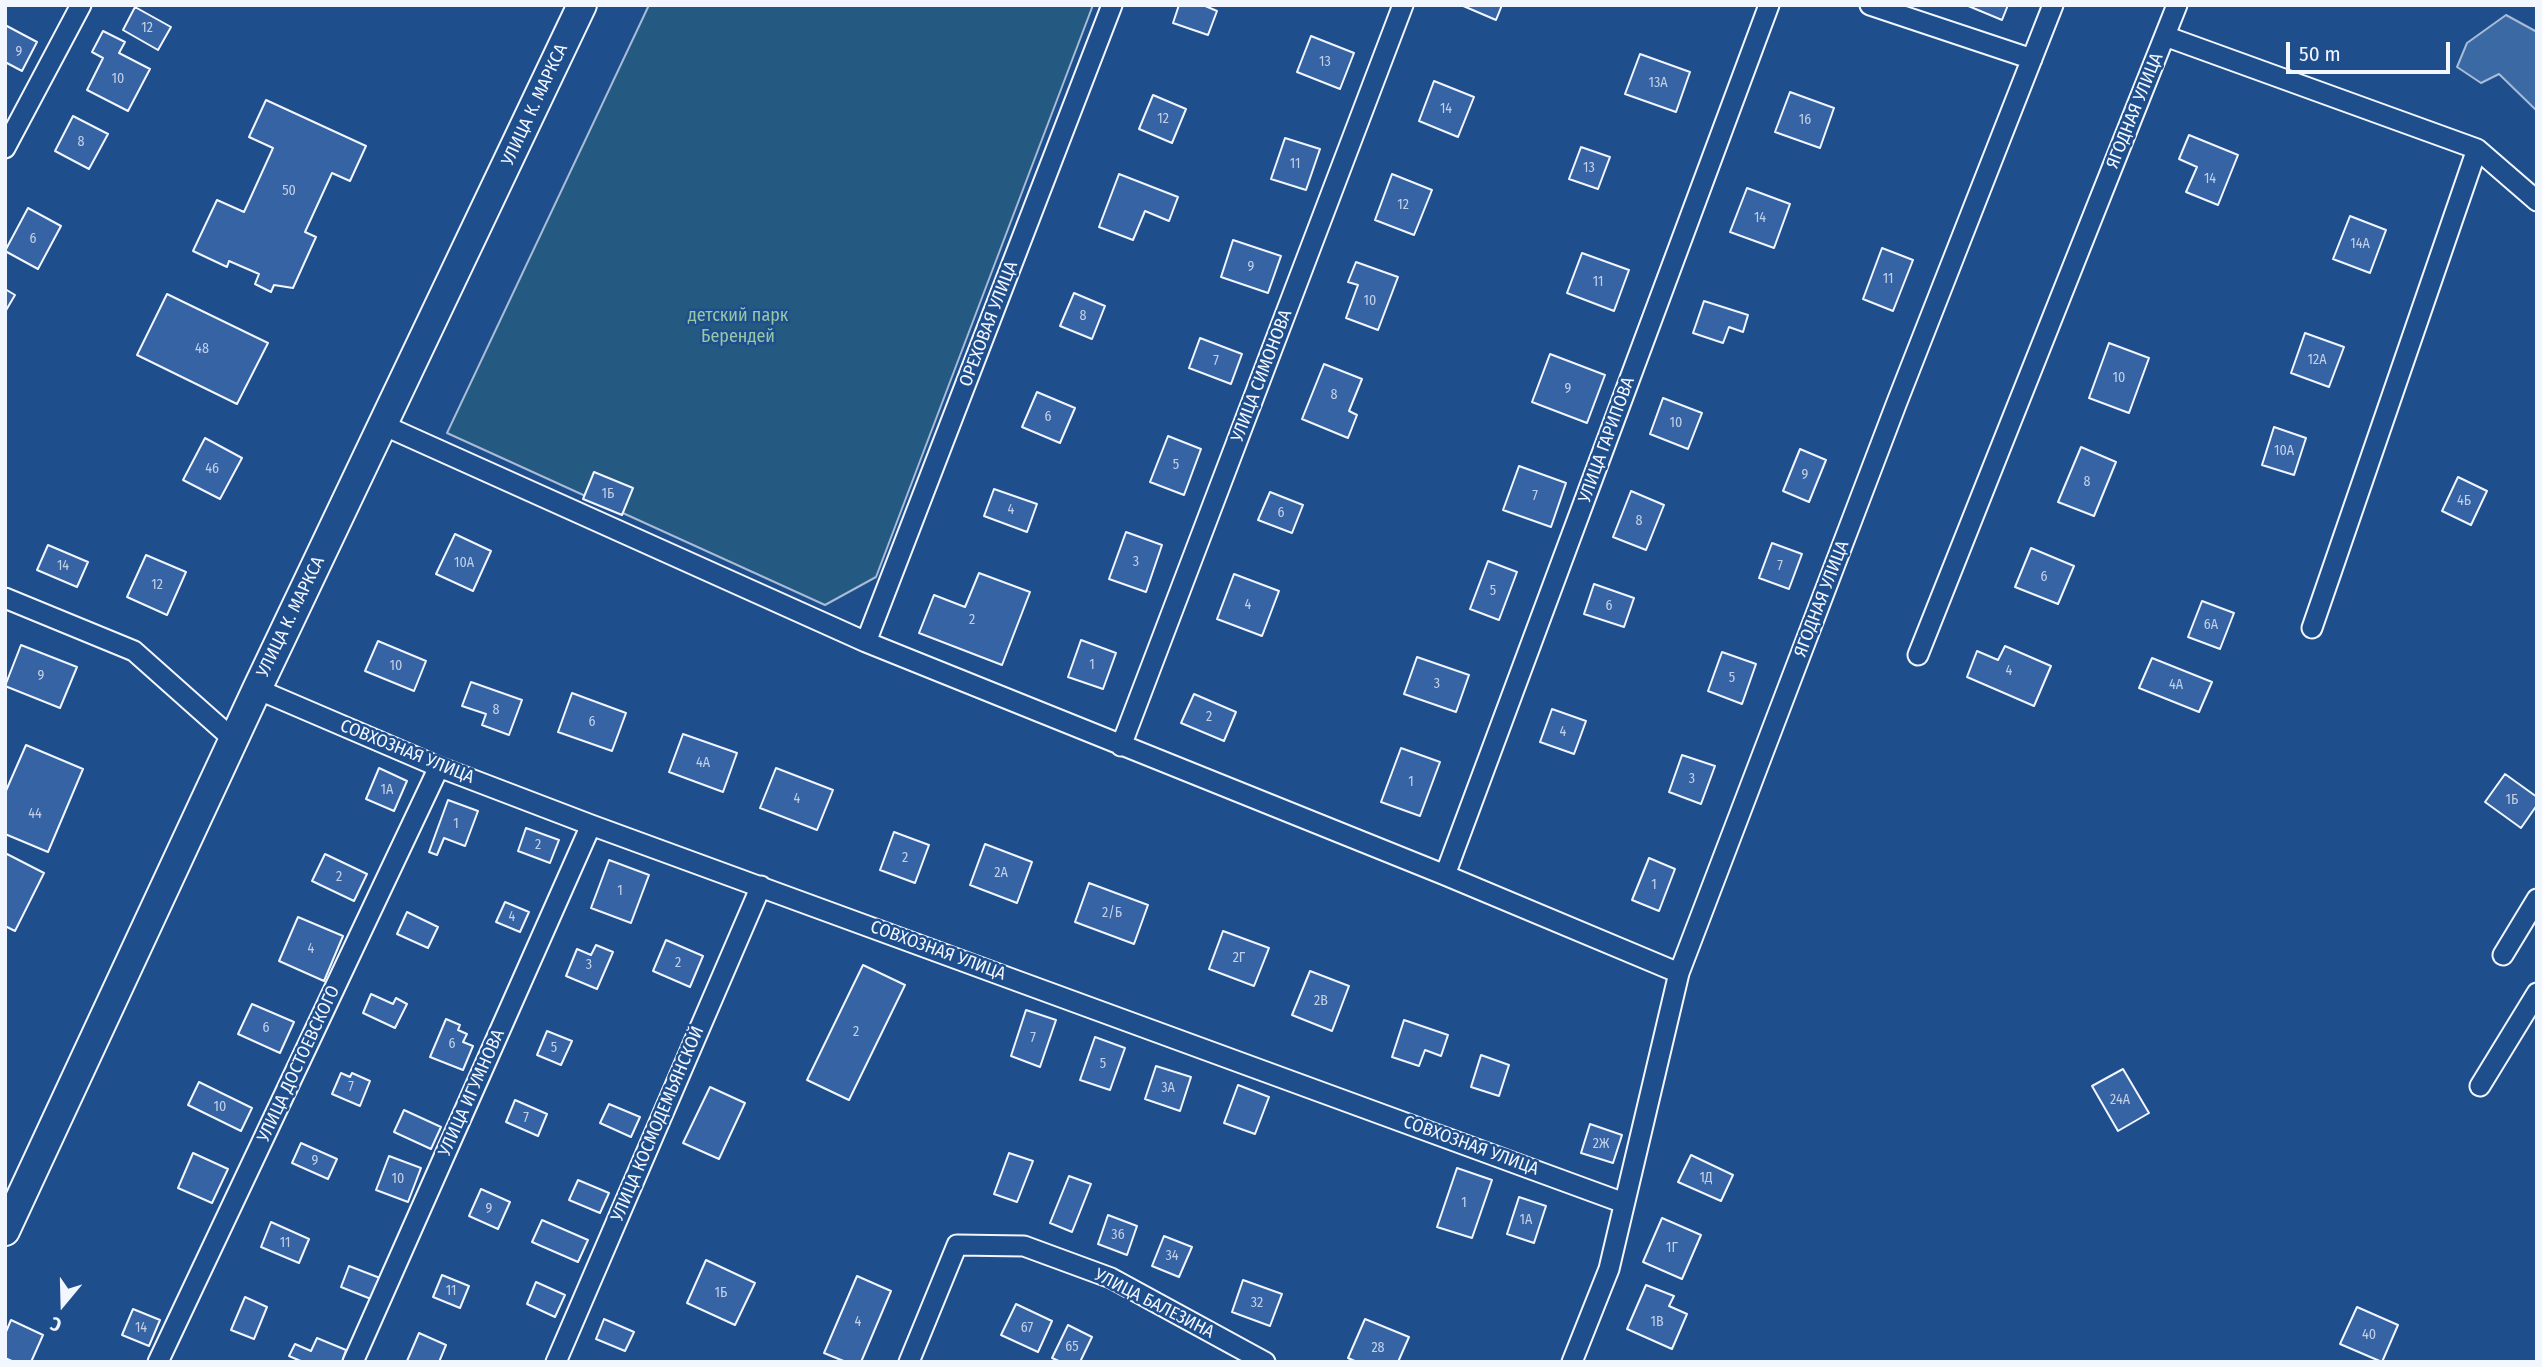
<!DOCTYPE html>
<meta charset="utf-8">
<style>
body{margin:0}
#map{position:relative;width:2542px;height:1367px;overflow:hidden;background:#1f4e8c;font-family:"Fira Sans Condensed",sans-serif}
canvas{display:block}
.frame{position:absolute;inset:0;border:7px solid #f2f6ff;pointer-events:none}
.north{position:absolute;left:28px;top:1269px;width:70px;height:70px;-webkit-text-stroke:5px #1f4e8c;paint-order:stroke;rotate:199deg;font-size:19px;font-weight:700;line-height:28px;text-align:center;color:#f2f6ff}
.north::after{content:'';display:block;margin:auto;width:24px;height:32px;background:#f2f6ff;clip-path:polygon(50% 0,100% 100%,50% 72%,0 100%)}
.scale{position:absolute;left:2286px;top:42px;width:164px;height:32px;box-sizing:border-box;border:4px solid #f2f6ff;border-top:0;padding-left:9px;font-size:21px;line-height:24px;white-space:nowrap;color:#f2f6ff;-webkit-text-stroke:5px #1f4e8c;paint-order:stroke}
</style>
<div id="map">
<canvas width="2542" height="1367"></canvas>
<div class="frame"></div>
<div class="north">С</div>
<div class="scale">50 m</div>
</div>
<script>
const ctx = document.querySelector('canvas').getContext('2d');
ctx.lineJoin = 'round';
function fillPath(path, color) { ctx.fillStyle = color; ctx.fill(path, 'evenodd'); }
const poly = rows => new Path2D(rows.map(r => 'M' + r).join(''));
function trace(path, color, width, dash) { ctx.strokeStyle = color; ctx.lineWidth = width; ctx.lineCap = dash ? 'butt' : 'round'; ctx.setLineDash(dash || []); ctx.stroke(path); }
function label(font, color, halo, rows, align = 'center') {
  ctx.font = font + ' "Fira Sans Condensed",sans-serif'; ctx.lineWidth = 5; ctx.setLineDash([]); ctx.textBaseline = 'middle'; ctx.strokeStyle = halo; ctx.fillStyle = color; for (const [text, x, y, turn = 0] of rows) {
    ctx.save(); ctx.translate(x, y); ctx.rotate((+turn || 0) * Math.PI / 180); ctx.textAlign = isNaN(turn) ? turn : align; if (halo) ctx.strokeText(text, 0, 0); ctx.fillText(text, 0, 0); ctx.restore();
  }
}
const green = poly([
 [649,5,1093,5,876,577,825,605,447,433,649,5]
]);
const water = poly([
 [2506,15,2537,32,2537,111,2499,74,2481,83,2457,67,2467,43,2506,15]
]);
const building = poly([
 [1179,5,1203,5,1217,11,1208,35,1173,23,1179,5],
 [1461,5,1502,5,1496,20,1461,5],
 [1966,5,2008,5,2002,20,1966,5],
 [135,7,171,27,158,50,123,30,135,7],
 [5,25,37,42,22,71,5,62,5,25],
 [103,31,125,42,119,53,150,69,128,111,87,90,103,58,92,52,103,31],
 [1311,36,1354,53,1340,89,1297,72,1311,36],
 [1640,54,1690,72,1676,112,1625,94,1640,54],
 [1434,81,1474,97,1458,137,1419,121,1434,81],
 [1790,92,1834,108,1820,148,1775,132,1790,92],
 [1153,95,1186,109,1172,143,1139,129,1153,95],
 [266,100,366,146,350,181,332,173,305,232,316,237,293,288,274,285,271,292,255,284,259,274,229,261,227,267,193,251,217,200,244,212,273,148,249,137,266,100],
 [73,116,108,134,89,169,55,151,73,116],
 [2189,135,2238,155,2218,205,2186,192,2197,167,2179,159,2189,135],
 [1285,138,1320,149,1306,190,1271,179,1285,138],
 [1581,147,1610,157,1598,189,1569,179,1581,147],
 [1119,174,1178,197,1169,221,1145,211,1133,240,1099,227,1119,174],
 [1392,174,1432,190,1414,235,1375,220,1392,174],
 [1747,188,1790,204,1774,248,1730,232,1747,188],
 [28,208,61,226,38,269,5,251,28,208],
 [2350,216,2386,230,2370,273,2333,259,2350,216],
 [1233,240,1281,256,1268,293,1221,277,1233,240],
 [1882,248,1913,260,1893,311,1863,299,1882,248],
 [1582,253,1629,270,1614,311,1567,293,1582,253],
 [1356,262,1398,277,1378,330,1346,318,1358,285,1348,282,1356,262],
 [5,289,15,295,5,312,5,289],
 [1074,293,1105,306,1092,339,1060,326,1074,293],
 [167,294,268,343,237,404,137,355,167,294],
 [1704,301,1748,315,1743,332,1729,327,1723,343,1693,333,1704,301],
 [2305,333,2344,347,2329,387,2291,373,2305,333],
 [1200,338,1242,354,1231,384,1189,368,1200,338],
 [2109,343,2149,358,2129,413,2089,398,2109,343],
 [1550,354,1605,375,1587,423,1532,402,1550,354],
 [1324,364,1362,379,1349,411,1357,415,1348,438,1302,419,1324,364],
 [1037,392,1075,408,1060,443,1022,427,1037,392],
 [1663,398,1702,413,1688,449,1650,434,1663,398],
 [2274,427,2306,438,2294,475,2262,465,2274,427],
 [1168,436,1201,449,1184,495,1150,482,1168,436],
 [205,438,242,458,220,499,183,480,205,438],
 [2081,447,2116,462,2094,516,2058,502,2081,447],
 [1800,449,1826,460,1809,502,1783,491,1800,449],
 [1519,466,1566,483,1551,527,1503,510,1519,466],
 [594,472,633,488,622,515,583,499,594,472],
 [2458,477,2487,491,2471,525,2442,511,2458,477],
 [994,489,1037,504,1027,532,984,516,994,489],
 [1631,491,1664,505,1646,550,1613,537,1631,491],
 [1270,492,1303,505,1292,533,1258,520,1270,492],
 [1126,532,1162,545,1146,592,1109,579,1126,532],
 [455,534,491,551,473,591,436,574,455,534],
 [1772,543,1802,554,1789,589,1759,578,1772,543],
 [48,545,88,562,77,587,37,570,48,545],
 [2031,548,2074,566,2058,604,2015,587,2031,548],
 [146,555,186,572,167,615,127,597,146,555],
 [1488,561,1517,572,1499,620,1470,609,1488,561],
 [979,573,1030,592,1002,665,919,633,934,595,965,607,979,573],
 [1234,574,1279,591,1262,636,1217,619,1234,574],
 [1594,584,1634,598,1624,627,1584,614,1594,584],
 [2202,601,2234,613,2220,649,2188,637,2202,601],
 [1081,640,1116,653,1103,689,1068,677,1081,640],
 [378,641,426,661,414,691,365,671,378,641],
 [21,645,77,667,60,708,5,686,21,645],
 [2005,646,2051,666,2034,706,1967,677,1977,651,1998,660,2005,646],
 [1722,652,1756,664,1742,704,1708,691,1722,652],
 [1417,657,1469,675,1456,712,1404,694,1417,657],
 [2152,658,2212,682,2199,712,2139,688,2152,658],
 [471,682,522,700,509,735,482,725,486,714,462,706,471,682],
 [572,693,626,713,612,751,558,732,572,693],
 [1194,694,1236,712,1224,741,1181,723,1194,694],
 [1552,709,1586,721,1574,754,1540,742,1552,709],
 [683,734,737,753,723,792,669,772,683,734],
 [26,745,83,769,48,852,5,834,5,793,26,745],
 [1401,748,1440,762,1420,816,1381,802,1401,748],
 [1682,755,1715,766,1701,804,1669,792,1682,755],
 [379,768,407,781,394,811,366,799,379,768],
 [776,768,833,790,817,830,760,808,776,768],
 [2505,774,2537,797,2537,805,2521,828,2485,802,2505,774],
 [448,800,478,811,465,846,444,838,437,855,429,852,448,800],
 [526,828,559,840,550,863,518,851,526,828],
 [894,832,929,845,915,883,880,870,894,832],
 [985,844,1032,862,1017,903,970,885,985,844],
 [5,853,44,873,15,931,5,926,5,853],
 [325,854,367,874,354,901,312,881,325,854],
 [1649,858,1675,869,1659,911,1632,900,1649,858],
 [609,860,649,875,631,923,591,908,609,860],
 [1089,883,1148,905,1134,944,1075,922,1089,883],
 [505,902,529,912,520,932,496,922,505,902],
 [407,912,438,927,428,948,397,934,407,912],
 [298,917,343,936,324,981,279,961,298,917],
 [1223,931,1269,948,1254,986,1209,969,1223,931],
 [666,940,703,956,690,987,653,971,666,940],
 [596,945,613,952,597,989,566,976,577,949,591,955,596,945],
 [863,965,905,985,849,1100,807,1080,863,965],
 [1310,971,1349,986,1332,1031,1292,1015,1310,971],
 [371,994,393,1004,396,998,407,1004,395,1028,363,1013,371,994],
 [252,1004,294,1022,280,1053,238,1034,252,1004],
 [1026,1010,1056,1020,1040,1067,1011,1056,1026,1010],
 [446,1019,460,1025,458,1030,467,1034,463,1042,473,1046,463,1070,430,1057,446,1019],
 [1404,1020,1448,1035,1441,1056,1425,1050,1419,1066,1392,1057,1404,1020],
 [547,1031,572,1041,561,1065,537,1055,547,1031],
 [1095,1037,1125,1048,1110,1090,1080,1080,1095,1037],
 [1481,1055,1509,1065,1499,1096,1471,1087,1481,1055],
 [1156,1066,1191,1077,1180,1111,1145,1099,1156,1066],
 [2123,1069,2149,1113,2118,1131,2092,1086,2123,1069],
 [341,1073,350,1077,352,1073,370,1081,360,1106,332,1094,341,1073],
 [199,1082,252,1108,241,1131,188,1105,199,1082],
 [1238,1085,1269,1097,1255,1134,1224,1123,1238,1085],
 [710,1087,745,1103,719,1159,683,1143,710,1087],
 [515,1100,547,1114,538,1136,506,1122,515,1100],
 [609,1104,640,1117,631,1137,600,1123,609,1104],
 [404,1110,441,1127,431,1149,394,1132,404,1110],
 [1590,1124,1622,1135,1613,1163,1581,1153,1590,1124],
 [301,1143,337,1159,328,1179,292,1163,301,1143],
 [193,1153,228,1169,212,1203,178,1188,193,1153],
 [1009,1153,1033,1161,1017,1202,994,1194,1009,1153],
 [1691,1155,1733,1175,1721,1201,1678,1182,1691,1155],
 [389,1156,421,1168,408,1202,376,1190,389,1156],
 [1457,1168,1492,1180,1472,1238,1437,1227,1457,1168],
 [1069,1176,1091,1184,1072,1232,1050,1223,1069,1176],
 [578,1180,609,1193,600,1213,569,1200,578,1180],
 [481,1189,510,1202,498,1229,469,1216,481,1189],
 [1519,1197,1546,1206,1534,1243,1507,1234,1519,1197],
 [1108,1215,1137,1226,1127,1255,1098,1244,1108,1215],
 [1662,1218,1701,1235,1682,1279,1643,1262,1662,1218],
 [542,1220,588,1240,578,1262,532,1242,542,1220],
 [271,1222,309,1239,299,1263,261,1247,271,1222],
 [1164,1236,1192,1247,1179,1277,1152,1266,1164,1236],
 [706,1260,755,1283,735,1325,687,1303,706,1260],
 [349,1266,380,1278,371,1299,341,1287,349,1266],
 [442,1275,469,1286,460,1308,433,1297,442,1275],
 [857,1276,891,1291,861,1362,846,1362,824,1353,857,1276],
 [1243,1280,1282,1294,1270,1326,1232,1312,1243,1280],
 [536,1282,565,1295,555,1317,527,1304,536,1282],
 [1646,1285,1674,1296,1669,1306,1687,1314,1672,1349,1627,1329,1646,1285],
 [245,1297,267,1307,254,1339,231,1330,245,1297],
 [1016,1304,1052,1321,1038,1352,1001,1335,1016,1304],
 [2357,1307,2398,1325,2382,1362,2340,1344,2357,1307],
 [133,1309,160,1320,149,1346,122,1335,133,1309],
 [604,1319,634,1332,625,1351,596,1339,604,1319],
 [1365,1319,1409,1337,1398,1362,1357,1362,1348,1358,1365,1319],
 [11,1320,43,1335,31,1362,14,1362,5,1358,5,1334,11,1320],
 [1068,1325,1092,1337,1080,1362,1061,1362,1052,1358,1068,1325],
 [419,1333,446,1345,439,1362,407,1361,419,1333],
 [317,1338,346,1350,342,1362,303,1362,289,1356,295,1344,311,1351,317,1338]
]);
const street = poly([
 [1870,5,2032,59],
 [2165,36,2477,149,2537,201],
 [5,148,81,5],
 [383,425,866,642,1445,875,1679,973],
 [5,598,134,651,234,740],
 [2312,628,2477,149],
 [866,642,1112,5],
 [1918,655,2177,5],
 [257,689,439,767,591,825,1624,1203],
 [1121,746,1403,5],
 [1445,875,1769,5],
 [2503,955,2537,899],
 [2480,1086,2537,993],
 [158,1362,439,767],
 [353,1362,591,825],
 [556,1362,761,886],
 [909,1362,957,1245,1024,1246,1111,1278,1265,1362],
 [1572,1362,1609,1269,1679,973,1897,402,2053,5]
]);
const secondary = poly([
 [5,1231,257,689,582,5]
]);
const numberNames = [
 ["12",147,28],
 ["9",19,52],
 ["13",1325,62],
 ["10",118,79],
 ["13А",1658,83],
 ["14",1446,109],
 ["12",1163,119],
 ["16",1805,120],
 ["8",81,142],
 ["11",1295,164],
 ["13",1589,168],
 ["14",2210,179],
 ["50",289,191],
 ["12",1403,205],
 ["14",1760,218],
 ["6",33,239],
 ["14А",2360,244],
 ["9",1251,267],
 ["11",1888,279],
 ["11",1598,282],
 ["10",1370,301],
 ["8",1083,316],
 ["48",202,349],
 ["12А",2317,360],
 ["7",1216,361],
 ["10",2119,378],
 ["9",1568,389],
 ["8",1334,395],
 ["6",1048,417],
 ["10",1676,423],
 ["10А",2284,451],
 ["5",1176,465],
 ["46",212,469],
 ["9",1805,475],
 ["8",2087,482],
 ["1Б",608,494],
 ["7",1535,496],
 ["4Б",2464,501],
 ["4",1011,510],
 ["6",1281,513],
 ["8",1639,521],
 ["3",1136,562],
 ["10А",464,563],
 ["14",63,566],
 ["7",1780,566],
 ["6",2044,577],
 ["12",157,585],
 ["5",1493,591],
 ["4",1248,605],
 ["6",1609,606],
 ["2",972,620],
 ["6А",2211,625],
 ["1",1092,665],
 ["10",396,666],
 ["4",2009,671],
 ["9",41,676],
 ["5",1732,678],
 ["3",1437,684],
 ["4А",2176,685],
 ["8",496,710],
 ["2",1209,717],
 ["6",592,722],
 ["4",1563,732],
 ["4А",703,763],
 ["3",1692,779],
 ["1",1411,782],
 ["1А",387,790],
 ["4",797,799],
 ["1Б",2512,800],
 ["44",35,814],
 ["1",456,824],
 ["2",538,845],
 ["2",905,858],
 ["2А",1001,873],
 ["2",339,877],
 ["1",1654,885],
 ["1",620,891],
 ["2/Б",1112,913],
 ["4",512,917],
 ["4",311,949],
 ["2Г",1239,958],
 ["2",678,963],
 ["3",589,965],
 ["2В",1321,1001],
 ["6",266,1028],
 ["2",856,1032],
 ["7",1033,1038],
 ["6",452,1044],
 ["5",554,1048],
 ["5",1103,1064],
 ["7",351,1087],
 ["3А",1168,1088],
 ["24А",2120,1100],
 ["10",220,1107],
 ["7",526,1118],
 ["2Ж",1601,1144],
 ["9",315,1161],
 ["1Д",1706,1178],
 ["10",398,1179],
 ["1",1464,1203],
 ["9",489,1209],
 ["1А",1526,1220],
 ["36",1118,1235],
 ["11",285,1243],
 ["1Г",1672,1248],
 ["34",1172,1256],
 ["11",451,1291],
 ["1Б",721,1293],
 ["32",1257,1303],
 ["4",858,1322],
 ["1В",1657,1322],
 ["14",141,1328],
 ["67",1027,1328],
 ["40",2369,1335],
 ["65",1072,1347],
 ["28",1378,1348]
];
const streetNames = [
 ["УЛИЦА К. МАРКСА",535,105,-65],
 ["ЯГОДНАЯ УЛИЦА",2135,111,-68],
 ["ОРЕХОВАЯ УЛИЦА",989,324,-69],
 ["УЛИЦА СИМОНОВА",1262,376,-69],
 ["УЛИЦА ГАРИПОВА",1607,440,-70],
 ["ЯГОДНАЯ УЛИЦА",1822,599,-69],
 ["УЛИЦА К. МАРКСА",291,617,-64],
 ["СОВХОЗНАЯ УЛИЦА",407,752,22],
 ["СОВХОЗНАЯ УЛИЦА",938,951,20],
 ["УЛИЦА ДОСТОЕВСКОГО",299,1064,-65],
 ["УЛИЦА ИГУМНОВА",472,1093,-66],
 ["УЛИЦА КОСМОДЕМЬЯНСКОЙ",658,1124,-67],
 ["СОВХОЗНАЯ УЛИЦА",1471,1146,20],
 ["УЛИЦА БАЛЕЗИНА",1154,1304,27]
];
const parkNames = [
 ["детский парк",738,316],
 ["Берендей",738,337]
];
fillPath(green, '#245a82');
trace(green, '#a8bbd7', 2);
fillPath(water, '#3b69a3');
trace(water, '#a8bbd7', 2);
fillPath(building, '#3563a3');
trace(building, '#f2f6ff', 2);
trace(street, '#f2f6ff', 23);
trace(secondary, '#f2f6ff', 32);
trace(street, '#1f4e8c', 19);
trace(secondary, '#1f4e8c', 28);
label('14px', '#c3d1e8', null, numberNames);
label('18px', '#f2f6ff', '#1f4e8c', streetNames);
label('18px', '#97c8a6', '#1f4e8c', parkNames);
</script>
